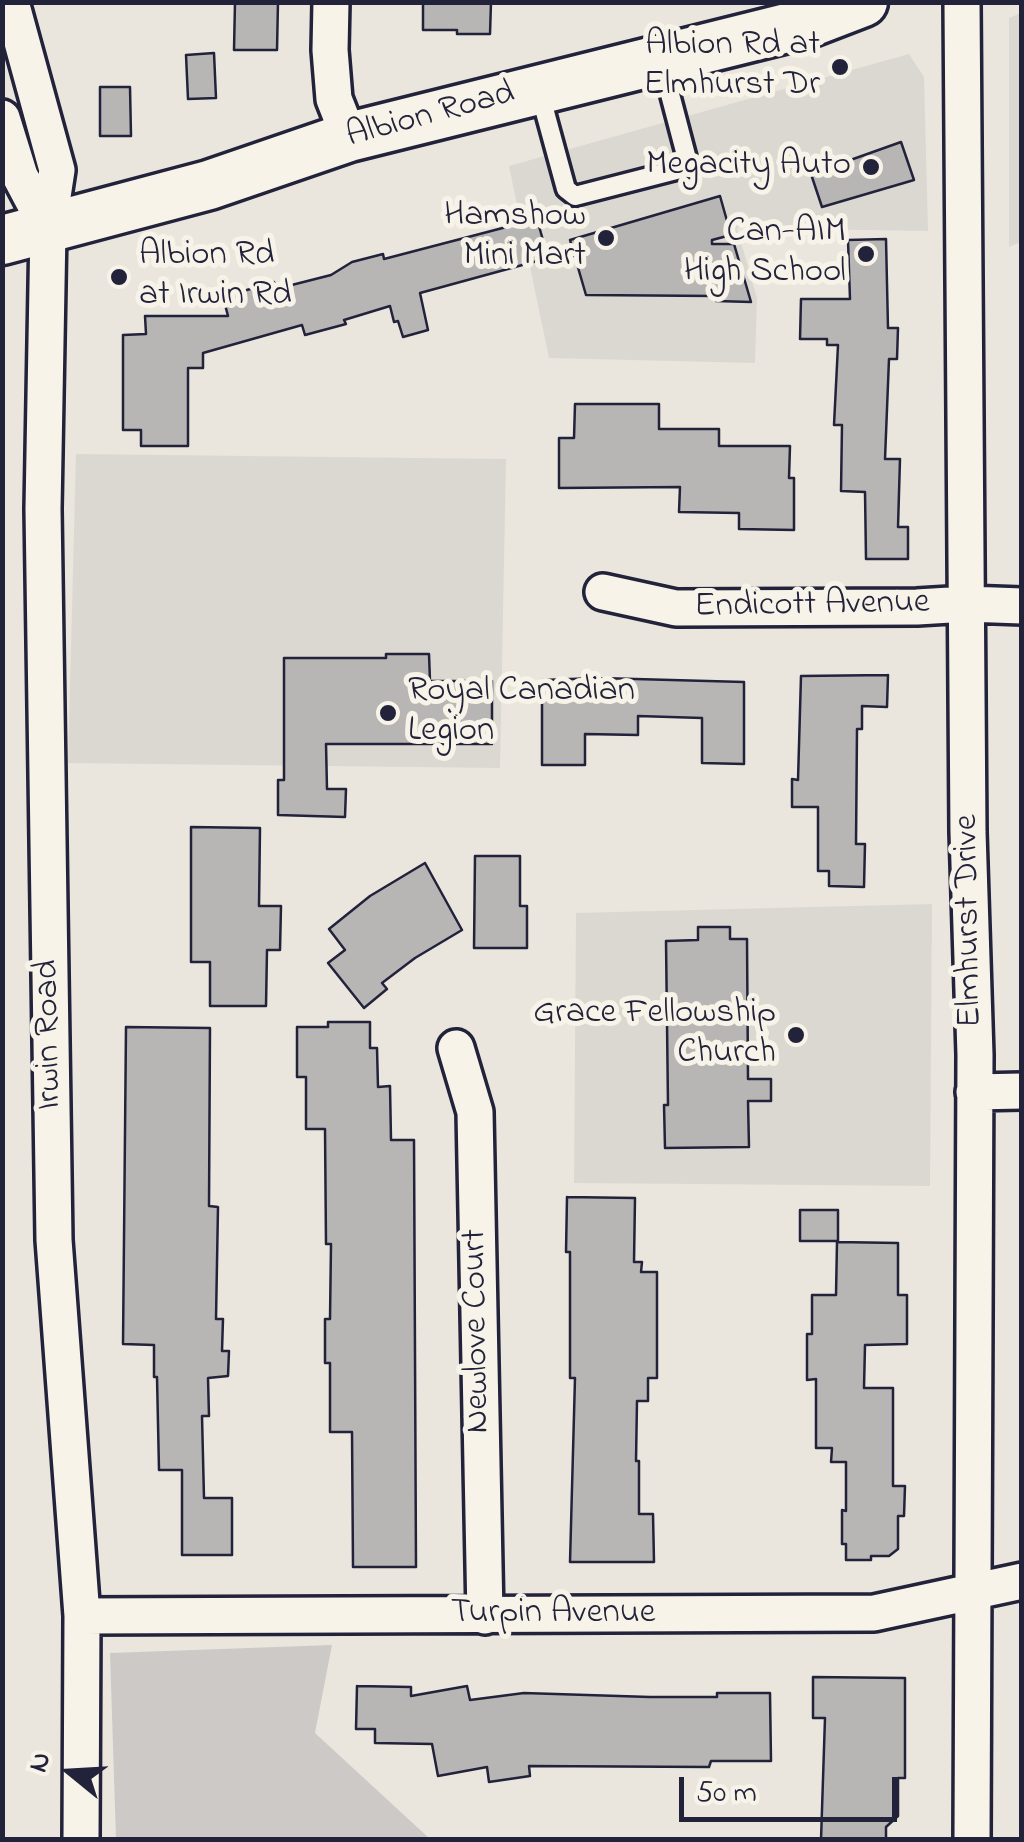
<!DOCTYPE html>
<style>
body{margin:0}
#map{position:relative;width:1024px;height:1842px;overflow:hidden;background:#eae6de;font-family:"Indie Flower",sans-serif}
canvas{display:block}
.frame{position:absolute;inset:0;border:5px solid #22223b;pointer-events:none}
.north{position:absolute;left:20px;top:1722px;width:100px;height:100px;-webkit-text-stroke:8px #f7f3e8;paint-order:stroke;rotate:288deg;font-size:28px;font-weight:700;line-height:40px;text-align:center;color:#22223b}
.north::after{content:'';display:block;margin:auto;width:35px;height:45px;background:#22223b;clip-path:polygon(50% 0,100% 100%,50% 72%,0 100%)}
.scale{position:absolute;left:679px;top:1777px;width:218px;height:45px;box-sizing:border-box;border:5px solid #22223b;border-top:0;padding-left:12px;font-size:30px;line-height:35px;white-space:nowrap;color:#22223b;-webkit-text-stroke:8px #f7f3e8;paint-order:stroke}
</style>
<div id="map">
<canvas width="1024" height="1842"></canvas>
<div class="frame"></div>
<div class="north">N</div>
<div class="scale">50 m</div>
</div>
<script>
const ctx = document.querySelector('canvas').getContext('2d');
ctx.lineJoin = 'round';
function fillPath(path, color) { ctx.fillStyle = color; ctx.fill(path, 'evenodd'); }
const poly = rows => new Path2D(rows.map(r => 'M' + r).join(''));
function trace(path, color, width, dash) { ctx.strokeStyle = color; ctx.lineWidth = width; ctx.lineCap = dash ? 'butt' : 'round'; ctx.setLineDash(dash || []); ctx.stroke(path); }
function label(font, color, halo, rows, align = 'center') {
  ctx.font = font + ' "Indie Flower",sans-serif'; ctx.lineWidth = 10; ctx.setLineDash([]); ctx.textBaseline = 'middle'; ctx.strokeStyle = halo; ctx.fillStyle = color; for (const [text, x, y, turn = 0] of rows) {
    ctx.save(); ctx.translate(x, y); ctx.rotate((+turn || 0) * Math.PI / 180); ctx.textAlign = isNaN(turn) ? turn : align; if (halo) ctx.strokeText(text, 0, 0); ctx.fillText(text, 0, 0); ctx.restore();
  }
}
const built = poly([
 [1021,13,1021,242,1009,247,1009,18],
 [909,54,924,77,928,231,737,228,757,298,755,363,549,358,509,166],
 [76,454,506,459,500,768,68,763],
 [932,904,930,1186,574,1183,576,913]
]);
const green = poly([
 [332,1645,315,1733,430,1839,116,1839,110,1653]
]);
const building = poly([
 [235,2,278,2,277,50,234,50,235,2],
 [423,2,491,2,490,34,457,34,457,30,423,30,423,2],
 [214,53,216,98,188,99,186,55,214,53],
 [100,87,130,87,131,136,100,136,100,87],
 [901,142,914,180,822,207,811,174,901,142],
 [720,196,731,235,712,240,712,244,734,244,751,302,716,301,715,296,586,295,570,240,720,196],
 [537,219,548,258,420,293,428,330,403,337,398,321,394,322,390,306,344,320,346,324,305,335,302,325,203,353,203,368,188,368,188,446,141,446,141,430,123,430,123,335,146,334,145,316,228,316,223,297,274,282,276,289,331,275,352,262,383,254,384,259,537,219],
 [886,239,888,328,898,328,897,359,889,359,885,459,900,459,898,527,908,527,908,559,866,559,865,492,841,491,842,425,834,425,838,345,827,345,827,339,800,339,801,299,850,299,848,240,886,239],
 [575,404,659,404,659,429,719,429,719,446,790,446,789,478,794,478,794,530,739,529,739,513,679,512,680,487,559,488,559,438,574,438,575,404],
 [386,654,429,654,430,681,492,681,492,744,326,744,327,789,346,789,345,817,278,815,278,780,284,780,284,658,386,658,386,654],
 [888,675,887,707,862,706,862,729,857,729,856,844,865,844,864,887,829,886,829,871,818,871,818,807,792,807,792,779,798,780,801,676,888,675],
 [599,678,744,682,744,764,702,763,702,718,638,716,638,735,585,734,585,765,542,765,542,680,599,678],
 [191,827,260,828,259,906,281,906,280,950,267,950,266,1006,210,1006,210,962,191,962,191,827],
 [475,856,520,856,520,906,527,906,527,948,474,948,475,856],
 [425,863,462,930,415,958,382,983,387,989,364,1008,328,963,345,950,329,929,370,896,425,863],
 [698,927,730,927,730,939,747,939,748,1079,771,1079,771,1101,748,1101,749,1147,665,1148,664,1105,668,1105,666,941,698,940,698,927],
 [328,1022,370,1022,370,1048,377,1048,378,1087,390,1086,391,1140,414,1140,416,1567,353,1567,352,1432,330,1432,330,1363,325,1363,325,1319,330,1319,331,1244,326,1244,325,1129,306,1129,306,1077,297,1077,297,1027,328,1027,328,1022],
 [126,1027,210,1028,209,1206,218,1207,216,1319,223,1319,222,1351,229,1351,228,1376,208,1378,209,1416,202,1416,204,1498,232,1498,232,1555,182,1555,182,1470,159,1470,157,1377,154,1377,154,1345,123,1344,126,1027],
 [567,1197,635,1198,634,1262,642,1262,641,1272,657,1272,657,1378,648,1378,648,1401,637,1401,636,1461,639,1461,639,1514,653,1514,654,1562,570,1562,575,1378,570,1378,570,1252,566,1252,567,1197],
 [800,1210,838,1210,838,1241,800,1241,800,1210],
 [837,1242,898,1243,898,1295,907,1295,907,1344,865,1345,864,1388,893,1388,893,1486,905,1486,904,1516,898,1516,898,1549,889,1556,871,1556,871,1560,846,1560,846,1544,842,1544,842,1510,846,1511,846,1462,831,1462,832,1448,816,1448,816,1379,807,1380,807,1334,812,1334,812,1295,836,1295,837,1242],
 [813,1677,905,1678,905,1778,898,1778,898,1816,886,1827,886,1840,821,1840,825,1718,813,1718,813,1677],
 [357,1686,411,1687,411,1696,467,1686,470,1700,524,1693,650,1697,717,1697,717,1693,770,1693,771,1761,711,1761,709,1767,529,1766,530,1776,489,1782,487,1767,438,1776,432,1744,375,1743,375,1729,356,1729,357,1686]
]);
const lane = poly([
 [539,90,566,189,575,196,684,168,687,159,661,60]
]);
const street = poly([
 [11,2,57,170,48,229,43,509,54,1240,82,1616,81,1840],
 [331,2,330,50,334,99,349,137],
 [962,2,968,832,975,1055,972,1840],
 [2,118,20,176,48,229],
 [603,592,676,608,917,607,967,604,1022,606],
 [456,1048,475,1112,485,1616],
 [974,1092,1022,1091],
 [82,1616,874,1613,1022,1581]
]);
const secondary = poly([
 [2,240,209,185,349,137,811,22,863,2]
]);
const markers = [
 [840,67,10,"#22223b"],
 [871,167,10,"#22223b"],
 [606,238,10,"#22223b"],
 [866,254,10,"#22223b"],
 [119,277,10,"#22223b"],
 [388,713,10,"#22223b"],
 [796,1035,10,"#22223b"]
];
const poiNames = [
 ["Albion Rd at",820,47],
 ["Elmhurst Dr",820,87],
 ["Megacity Auto",851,167],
 ["Hamshow",586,218],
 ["Mini Mart",586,258],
 ["Can-AIM",846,234],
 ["High School",846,274],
 ["Albion Rd",139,257,"left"],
 ["at Irwin Rd",139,297,"left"],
 ["Royal Canadian",408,693,"left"],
 ["Legion",408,733,"left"],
 ["Grace Fellowship",776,1015],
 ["Church",776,1055]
];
const streetNames = [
 ["Albion Road",431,117,-15],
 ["Endicott Avenue",812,607,-1],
 ["Elmhurst Drive",971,921,-91],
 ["Irwin Road",51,1035,-91],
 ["Newlove Court",479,1331,-91],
 ["Turpin Avenue",553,1615]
];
fillPath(built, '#dbd8d2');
fillPath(green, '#cdc9c6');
fillPath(building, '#b8b6b5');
trace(building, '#22223b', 2.5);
trace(lane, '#22223b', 25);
trace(street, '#22223b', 42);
trace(secondary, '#22223b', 55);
trace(lane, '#f7f3e8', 18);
trace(street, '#f7f3e8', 35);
trace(secondary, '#f7f3e8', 48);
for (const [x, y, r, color] of markers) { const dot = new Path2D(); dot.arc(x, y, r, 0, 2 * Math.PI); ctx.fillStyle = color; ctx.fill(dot); trace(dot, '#f7f3e8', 4); }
label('35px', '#22223b', '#f7f3e8', poiNames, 'right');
label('35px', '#22223b', '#f7f3e8', streetNames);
</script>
